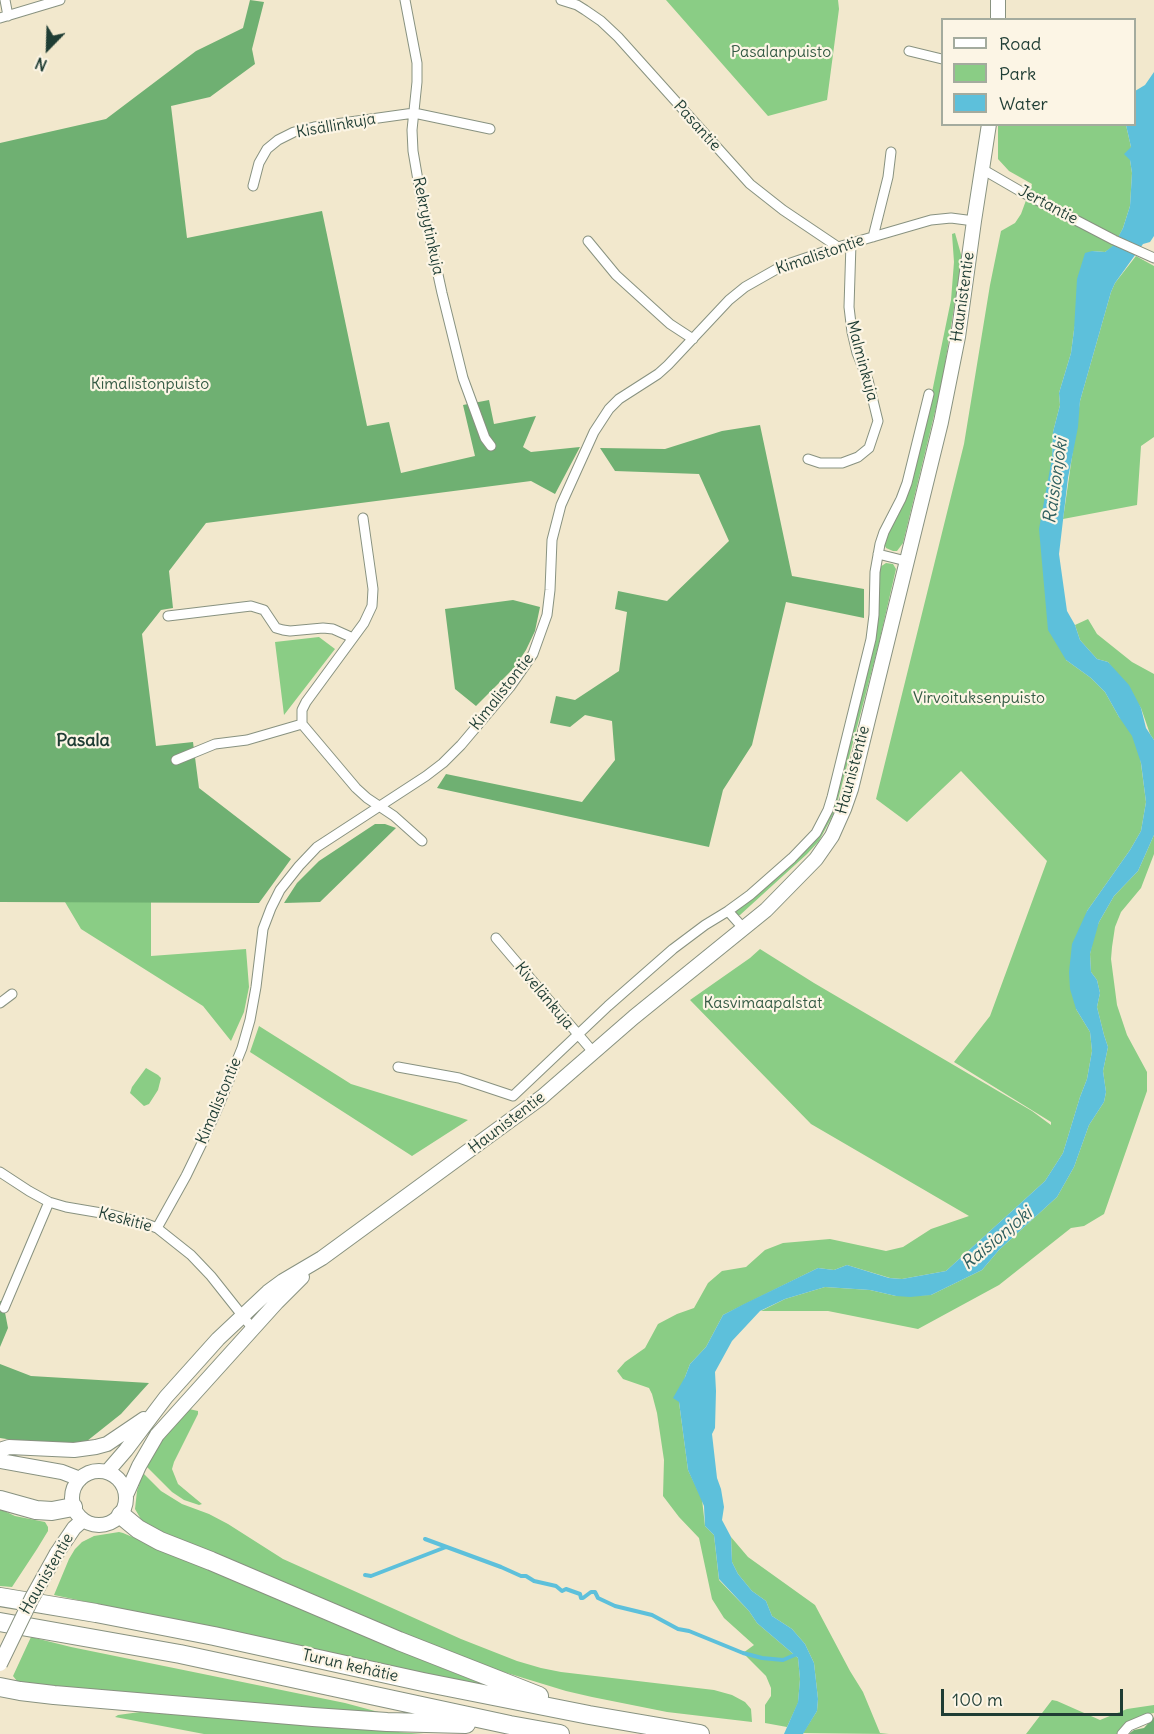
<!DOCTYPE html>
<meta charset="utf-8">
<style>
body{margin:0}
#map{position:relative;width:1154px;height:1734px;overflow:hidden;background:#f2e8cd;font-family:Delius,sans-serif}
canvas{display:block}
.legend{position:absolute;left:941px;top:18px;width:195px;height:108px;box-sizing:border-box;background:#fcf5e5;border:2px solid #a4ab9e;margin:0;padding:8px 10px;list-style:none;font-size:18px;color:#1f3d34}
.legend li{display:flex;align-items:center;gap:12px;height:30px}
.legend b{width:30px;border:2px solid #a4ab9e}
.north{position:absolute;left:18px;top:18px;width:60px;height:60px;-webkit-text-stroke:4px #fcf5e5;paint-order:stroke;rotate:203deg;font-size:16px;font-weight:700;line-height:24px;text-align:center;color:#1f3d34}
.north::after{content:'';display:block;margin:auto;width:21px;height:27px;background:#1f3d34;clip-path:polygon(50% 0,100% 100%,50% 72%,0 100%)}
.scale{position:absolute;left:941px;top:1689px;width:182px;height:27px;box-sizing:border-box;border:3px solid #1f3d34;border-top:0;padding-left:8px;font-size:18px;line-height:21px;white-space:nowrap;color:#1f3d34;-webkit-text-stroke:4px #fcf5e5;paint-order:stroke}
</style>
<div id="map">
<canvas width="1154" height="1734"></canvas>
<ul class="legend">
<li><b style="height:8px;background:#fff"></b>Road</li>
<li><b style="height:16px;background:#8acd85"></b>Park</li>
<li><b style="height:16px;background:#5dc0db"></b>Water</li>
</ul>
<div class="north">N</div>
<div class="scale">100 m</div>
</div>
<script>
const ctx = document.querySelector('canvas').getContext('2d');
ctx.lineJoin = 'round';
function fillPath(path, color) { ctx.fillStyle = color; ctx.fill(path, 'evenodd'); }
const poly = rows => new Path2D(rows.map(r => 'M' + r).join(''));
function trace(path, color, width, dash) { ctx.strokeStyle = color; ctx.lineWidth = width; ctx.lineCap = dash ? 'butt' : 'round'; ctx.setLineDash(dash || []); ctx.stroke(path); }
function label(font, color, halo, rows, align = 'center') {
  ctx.font = font + ' Delius,sans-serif'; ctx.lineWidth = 4.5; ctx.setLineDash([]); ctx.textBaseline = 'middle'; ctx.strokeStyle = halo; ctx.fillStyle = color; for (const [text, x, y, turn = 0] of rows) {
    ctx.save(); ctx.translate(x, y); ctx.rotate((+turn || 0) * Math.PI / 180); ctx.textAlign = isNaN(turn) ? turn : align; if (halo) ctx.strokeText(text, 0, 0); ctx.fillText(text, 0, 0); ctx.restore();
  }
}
const green = poly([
 [666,0,838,0,839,9,827,100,768,116],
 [998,125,1126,125,1131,147,1130,160,1132,173,1130,206,1123,228,1114,246,1105,252,1092,251,1074,330,1071,353,1059,393,1060,405,1053,432,1052,458,1066,660,1091,678,1105,692,1119,717,1137,733,1146,802,1141,831,1130,850,1087,911,1076,1009,1090,1032,1092,1051,1087,1079,1080,1097,1063,1153,1045,1181,946,1271,902,1279,890,1278,847,1265,834,1270,818,1268,723,1315,706,1347,690,1364,685,1377,679,1402,688,1470,702,1499,705,1526,714,1535,719,1580,749,1611,757,1623,798,1658,800,1679,798,1703,787,1727,765,1723,765,1705,771,1696,771,1688,766,1676,743,1653,754,1645,724,1618,712,1599,699,1538,679,1517,663,1496,664,1460,657,1413,652,1394,649,1388,623,1379,617,1371,625,1362,645,1348,658,1324,677,1314,694,1308,708,1283,722,1271,746,1267,765,1250,783,1243,830,1239,886,1251,903,1247,931,1229,969,1216,811,1124,690,1000,750,958,760,949,814,983,1032,1111,1051,1125,1051,1122,954,1062,990,1016,1047,861,961,771,907,822,876,799,964,444,990,285,1001,231,1015,223,1021,214,1032,184,1009,171,998,159],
 [955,233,962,258,942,383,903,543,897,551,893,551,886,548,884,544,884,540,905,501,912,482,923,436,951,300,954,262,952,234],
 [1136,256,1154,266,1154,437,1141,446,1137,505,1063,519,1080,401,1111,292,1115,283],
 [886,563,893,564,896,569,878,647,835,811,819,841,807,854,740,915,735,916,734,911,816,838,873,645,878,580,880,567],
 [1088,619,1097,634,1132,662,1154,674,1154,740,1150,734,1141,708,1108,662,1097,659,1080,640,1075,625],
 [319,637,335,649,284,715,275,642],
 [1154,835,1154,854,1141,888,1121,912,1115,927,1112,947,1111,959,1117,1005,1127,1035,1147,1072,1147,1091,1104,1214,1084,1226,1071,1228,999,1285,918,1329,828,1311,761,1311,785,1299,825,1287,870,1290,896,1296,931,1295,982,1270,999,1250,1057,1197,1074,1167,1089,1125,1104,1102,1106,1092,1103,1071,1108,1047,1104,1035,1097,1007,1100,993,1097,980,1091,972,1090,954,1094,934,1099,922,1114,896,1138,871],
 [65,902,151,902,151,956,246,949,249,987,244,1012,231,1041,203,1006,81,929],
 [259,1026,351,1084,468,1120,412,1156,250,1052],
 [146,1068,158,1075,161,1078,158,1090,149,1104,144,1106,130,1093,132,1087],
 [189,1409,198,1411,198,1414,174,1462,172,1469,178,1484,202,1504,199,1505,184,1500,172,1492,146,1466,150,1453],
 [143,1473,161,1491,182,1504,209,1514,228,1524,283,1559,461,1639,517,1661,541,1668,561,1672,714,1690,732,1695,745,1702,751,1709,752,1722,667,1712,592,1697,566,1691,471,1662,156,1531,142,1521,135,1509,137,1491],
 [0,1509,15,1516,45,1522,48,1527,48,1531,37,1549,12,1587,0,1586],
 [119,1532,123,1533,427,1662,490,1687,369,1662,229,1630,182,1622,54,1595,69,1559,75,1549,82,1542,94,1536],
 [731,1537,748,1557,815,1605,850,1671,863,1692,880,1733,889,1734,803,1733,817,1711,818,1699,814,1663,805,1644,792,1629,772,1616,766,1601,752,1591,738,1574,732,1562],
 [31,1637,71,1647,345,1703,386,1714,57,1688,22,1683,17,1681,13,1676],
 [1052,1700,1057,1701,1100,1720,1127,1709,1154,1705,1154,1713,1144,1715,1124,1724,1117,1734,1026,1734],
 [140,1712,424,1734,204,1734,115,1717,118,1715]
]);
const forest = poly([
 [250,0,264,2,252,49,255,64,210,97,171,106,187,238,322,211,367,426,389,422,401,473,475,456,463,405,489,400,494,424,536,416,523,447,531,452,580,447,555,494,531,481,206,523,169,571,173,608,161,610,142,634,156,746,193,742,199,788,291,859,259,903,0,902,0,143,106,119,196,51,243,28],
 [760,425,792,576,864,589,864,618,786,602,752,745,723,790,709,847,437,788,446,774,582,802,615,760,612,721,585,715,570,727,550,723,556,696,575,700,619,671,627,612,615,609,618,591,667,601,729,541,699,474,615,471,600,448,665,449,722,431],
 [513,600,540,607,535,631,526,650,514,668,476,706,455,689,445,609],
 [375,824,385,824,396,828,320,902,284,903,297,883,319,861],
 [0,1301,3,1302,8,1328,0,1347],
 [0,1364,31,1376,149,1383,121,1414,87,1441,72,1445,39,1444,0,1438],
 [1154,1717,1154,1734,1129,1734,1134,1730,1144,1728]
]);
const water = poly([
 [1154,72,1154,236,1150,242,1143,244,1115,283,1111,292,1080,401,1078,427,1068,478,1059,554,1067,611,1075,625,1080,640,1097,659,1108,662,1129,685,1141,708,1146,728,1154,740,1154,835,1138,871,1114,896,1099,922,1090,954,1091,972,1097,980,1100,993,1097,1007,1104,1035,1108,1047,1103,1071,1106,1092,1104,1102,1089,1125,1074,1167,1057,1197,999,1250,982,1270,931,1295,910,1297,896,1296,870,1290,825,1287,785,1299,760,1311,732,1341,715,1372,716,1391,715,1428,712,1434,717,1478,721,1489,724,1507,722,1520,731,1537,732,1562,738,1574,752,1591,766,1601,772,1616,792,1629,805,1644,814,1663,818,1699,817,1711,803,1734,784,1734,798,1702,800,1679,798,1658,757,1623,749,1611,719,1579,714,1535,705,1526,704,1506,688,1470,679,1402,673,1398,685,1377,690,1364,706,1347,723,1315,744,1304,818,1268,834,1270,847,1265,889,1278,902,1279,946,1271,1045,1181,1063,1153,1080,1097,1087,1079,1092,1051,1090,1032,1076,1009,1070,989,1069,972,1072,944,1087,911,1130,850,1141,831,1146,802,1141,763,1132,736,1119,717,1105,692,1091,678,1066,660,1048,630,1039,529,1052,458,1053,432,1060,405,1059,393,1071,353,1074,330,1077,279,1085,253,1092,251,1105,252,1114,245,1123,228,1130,206,1132,173,1130,160,1124,154,1131,147,1126,125,1134,124,1135,91,1145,85]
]);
const stream = poly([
 [425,1539,501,1567,521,1576,526,1576,534,1581,556,1586,562,1591,566,1589,580,1594,581,1598,583,1598,591,1592,595,1592,598,1598,615,1606,652,1615,678,1629,689,1631,743,1653,762,1658,783,1660,797,1654],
 [365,1575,371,1576,446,1547]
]);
const street = poly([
 [5,0,8,16],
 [405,0,417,63,417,82,412,130,413,151,420,192,442,293,463,378,485,438,491,446],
 [561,0,577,5,585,10,601,21,618,37,750,184,783,210,838,247],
 [0,18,60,0],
 [909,51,942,59],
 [982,169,1020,191,1114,240,1154,258],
 [253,186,259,163,267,149,278,140,294,132,314,127,414,113,490,129],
 [873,237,888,177,891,152],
 [588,241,616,275,670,324,693,339],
 [808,459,820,463,842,463,858,457,869,448,878,421,868,380,857,353,852,332,849,307,851,243],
 [363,518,373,589,372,606,364,623,306,702,302,710,302,724,356,788,367,798,394,816,422,841],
 [878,554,906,561],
 [168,616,251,606,264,610,276,628,283,630,290,631,323,628,333,629,353,638],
 [176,760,215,744,247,740,302,724],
 [728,911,744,929],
 [496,938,594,1053],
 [0,1003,12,994],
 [398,1067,459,1078,513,1096,608,1006,673,949,705,925,728,911,750,895,792,858,816,833,828,810,832,797,871,639,874,615,875,572,880,544,884,532,901,499,907,483,929,394],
 [0,1172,29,1191,49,1202,66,1207,113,1215,144,1223,157,1228,191,1255,211,1276,253,1329],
 [157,1228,186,1176,203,1141,219,1105,242,1048,250,1020,256,987,263,929,271,908,280,890,299,866,317,847,426,776,443,763,461,745,510,687,533,654,547,615,550,590,552,540,561,505,594,432,609,409,619,399,658,374,668,365,729,300,745,287,782,266,838,247,931,220,951,218,974,221],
 [4,1308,49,1202],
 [1122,1734,1129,1726,1148,1718]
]);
const secondary = poly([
 [998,0,998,20],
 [0,1450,9,1447,74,1450,96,1447,107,1444,144,1419],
 [0,1461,62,1472,80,1479],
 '72 1498a27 27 0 1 1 54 0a27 27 0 1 1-54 0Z',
 [107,1472,126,1450,166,1397,218,1339,268,1292,283,1281,322,1258,542,1097,634,1017,766,910,816,859,832,836,844,809,851,789,941,422,958,337,974,221,989,124],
 [127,1493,139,1466,157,1435,277,1302,302,1277],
 [57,1553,74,1528,83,1520]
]);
const highway = poly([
 [0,1500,36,1510,52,1511,73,1507],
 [121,1515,138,1529,160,1541,211,1561,399,1641,539,1696],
 [0,1597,96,1613,214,1636,423,1682,589,1715,700,1734],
 [0,1622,180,1654,510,1725,560,1734],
 [0,1687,20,1691,54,1695,313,1717,387,1722,466,1724]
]);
const secondaryBridge = poly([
 [0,1664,32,1598,57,1553]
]);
const parkNames = [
 ["Pasalanpuisto",781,52],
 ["Kimalistonpuisto",150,384],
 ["Virvoituksenpuisto",979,698],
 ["Kasvimaapalstat",763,1003]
];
const streetNames = [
 ["Kisällinkuja",336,126,-10],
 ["Pasantie",697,126,48],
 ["Jertantie",1048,205,28],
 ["Rekryytinkuja",428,226,78],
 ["Kimalistontie",820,255,-19],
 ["Haunistentie",963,297,-82],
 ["Malminkuja",862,361,75],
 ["Kimalistontie",502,692,-52],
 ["Haunistentie",853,770,-75],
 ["Kivelänkuja",544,996,50],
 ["Kimalistontie",219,1101,-67],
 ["Haunistentie",507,1123,-37],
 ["Keskitie",125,1220,15],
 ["Haunistentie",47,1574,-60],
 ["Turun kehätie",350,1666,13]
];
const waterNames = [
 ["Raisionjoki",1056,481,-82],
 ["Raisionjoki",997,1239,-40]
];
const neighbourhoodNames = [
 ["Pasala",83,741]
];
fillPath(green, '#8acd85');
fillPath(forest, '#6fb072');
fillPath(water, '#5dc0db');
trace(stream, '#5dc0db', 4);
trace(street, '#889280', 11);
trace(secondary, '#889280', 16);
trace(highway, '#889280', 20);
trace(street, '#fff', 9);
trace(secondary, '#fff', 14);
trace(highway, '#fff', 18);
trace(secondaryBridge, '#889280', 16, []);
trace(secondaryBridge, '#fff', 14);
label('16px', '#345a44', '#fcf5e5', parkNames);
label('16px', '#1f3d34', '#fcf5e5', streetNames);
label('italic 18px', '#2e5e5e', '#fcf5e5', waterNames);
label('bold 18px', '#1f3d34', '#fcf5e5', neighbourhoodNames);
</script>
